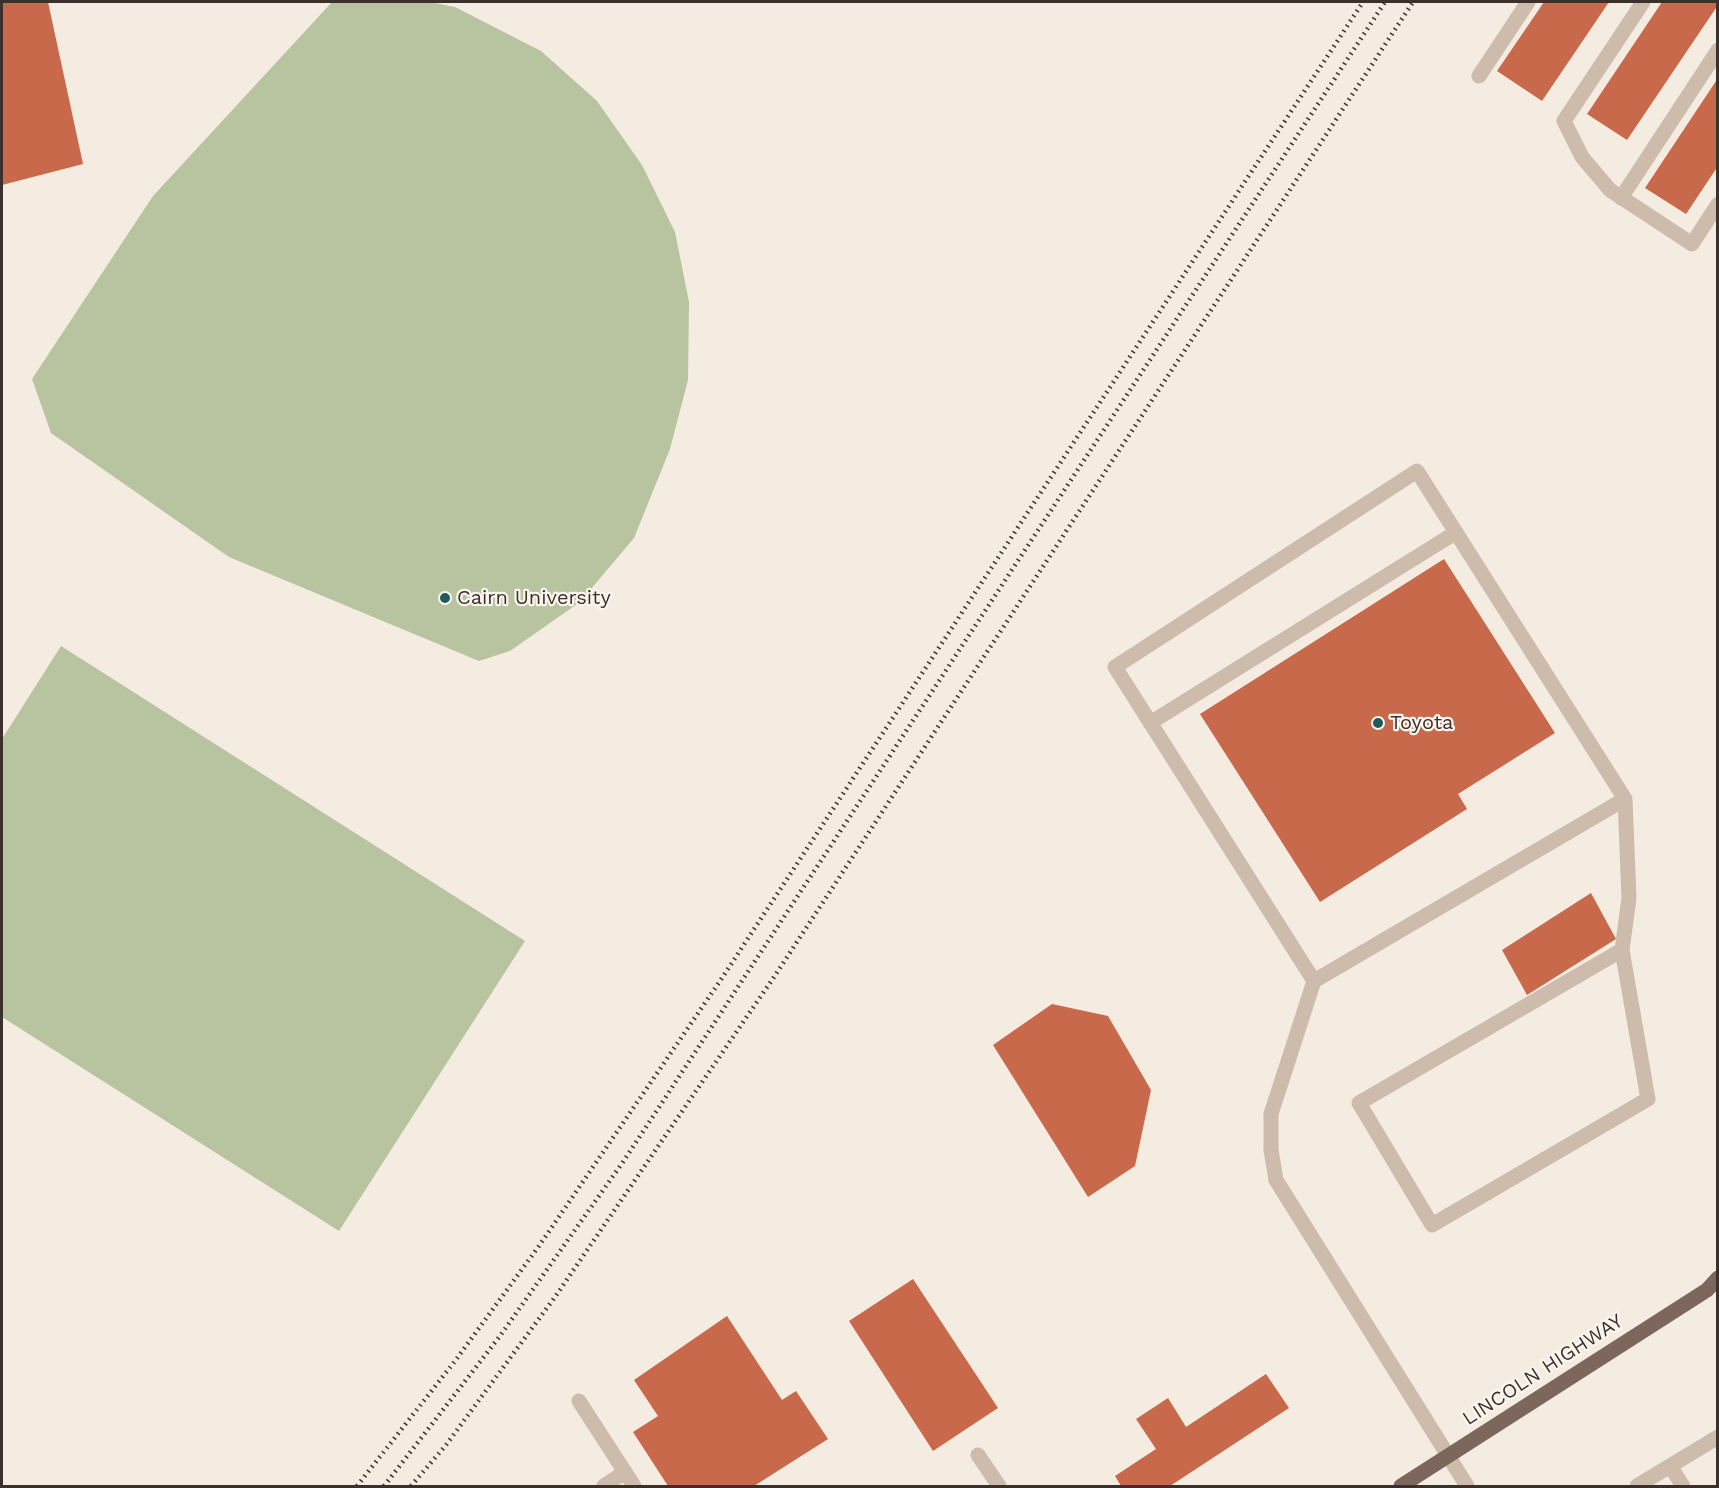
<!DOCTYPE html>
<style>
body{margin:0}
#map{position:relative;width:1719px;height:1488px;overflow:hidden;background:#f4ebe1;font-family:"Work Sans",sans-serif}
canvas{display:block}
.frame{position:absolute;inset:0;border:3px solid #3b302b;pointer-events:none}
</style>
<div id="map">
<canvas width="1719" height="1488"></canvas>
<div class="frame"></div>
</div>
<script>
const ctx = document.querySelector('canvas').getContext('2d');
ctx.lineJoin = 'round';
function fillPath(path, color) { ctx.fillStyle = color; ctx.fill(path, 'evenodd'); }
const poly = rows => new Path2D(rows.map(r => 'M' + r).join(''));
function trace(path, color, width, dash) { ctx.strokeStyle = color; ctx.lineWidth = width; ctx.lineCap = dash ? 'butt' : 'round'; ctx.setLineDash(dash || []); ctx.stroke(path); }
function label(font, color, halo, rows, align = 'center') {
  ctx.font = font + ' "Work Sans",sans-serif'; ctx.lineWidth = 4.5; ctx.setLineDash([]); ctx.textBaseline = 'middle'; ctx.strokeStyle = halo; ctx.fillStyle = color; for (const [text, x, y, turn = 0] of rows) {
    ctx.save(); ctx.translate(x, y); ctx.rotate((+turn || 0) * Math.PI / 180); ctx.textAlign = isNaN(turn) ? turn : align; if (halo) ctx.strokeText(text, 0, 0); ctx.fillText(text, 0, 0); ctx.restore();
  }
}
const green = poly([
 [332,2,430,2,455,7,541,51,597,101,642,165,675,232,689,302,688,380,670,449,634,538,580,602,510,651,479,661,229,557,51,433,32,379,153,196],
 [61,646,525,941,339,1231,2,1017,2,739]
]);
const building = poly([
 [2,2,48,2,83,164,2,185],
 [1544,2,1609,2,1542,101,1497,71],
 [1662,2,1718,2,1718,5,1627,140,1587,114],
 [1718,78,1718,166,1686,214,1645,188],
 [1444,559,1555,733,1458,794,1467,809,1320,902,1200,714],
 [1591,893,1616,939,1527,995,1502,950],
 [1052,1004,1108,1016,1151,1090,1135,1166,1088,1197,993,1045],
 [913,1279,998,1408,933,1451,849,1321],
 [727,1316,782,1400,796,1391,828,1439,754,1486,668,1486,633,1432,658,1416,634,1380],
 [1266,1374,1289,1408,1170,1486,1121,1486,1115,1476,1156,1449,1136,1419,1168,1398,1186,1427]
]);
const service = poly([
 [1643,2,1564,121,1582,157,1610,190,1692,244,1718,204],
 [1479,76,1528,2],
 [1621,198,1718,50],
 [1150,723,1455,533],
 [1622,950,1359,1103,1432,1225,1648,1099,1622,950,1629,898,1625,799],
 [1314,981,1115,667,1417,471,1625,799,1314,981,1271,1114,1271,1150,1276,1180,1467,1486],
 [978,1455,999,1486],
 [1670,1466,1718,1437],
 [604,1486,625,1472],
 [1637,1486,1670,1466,1683,1486]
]);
const minor = poly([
 [579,1401,634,1486]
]);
const primary = poly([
 [1401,1486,1707,1290,1718,1278]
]);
const rail = poly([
 [357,1486,455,1361,539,1246,720,981,1363,2],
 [384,1486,500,1336,623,1162,1385,2],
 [411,1486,446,1445,555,1297,774,977,1413,2]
]);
const markers = [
 [445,598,6,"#1f5a5e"],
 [1378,723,6,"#1f5a5e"]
];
const poiNames = [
 ["Cairn University",457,598],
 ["Toyota",1390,723]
];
const streetNames = [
 ["LINCOLN HIGHWAY",1543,1370,-33]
];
fillPath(green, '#b8c4a0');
fillPath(building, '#c8694b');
trace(service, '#cdbbac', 15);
trace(minor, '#cdbbac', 15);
trace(primary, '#7d675c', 15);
trace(rail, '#3b302b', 4.5, [1.5, 4.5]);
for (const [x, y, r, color] of markers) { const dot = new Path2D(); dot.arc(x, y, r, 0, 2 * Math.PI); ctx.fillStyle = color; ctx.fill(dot); trace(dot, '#fbf5ee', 2); }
label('20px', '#3b302b', '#fbf5ee', poiNames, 'left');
label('20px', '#3b302b', '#fbf5ee', streetNames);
</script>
